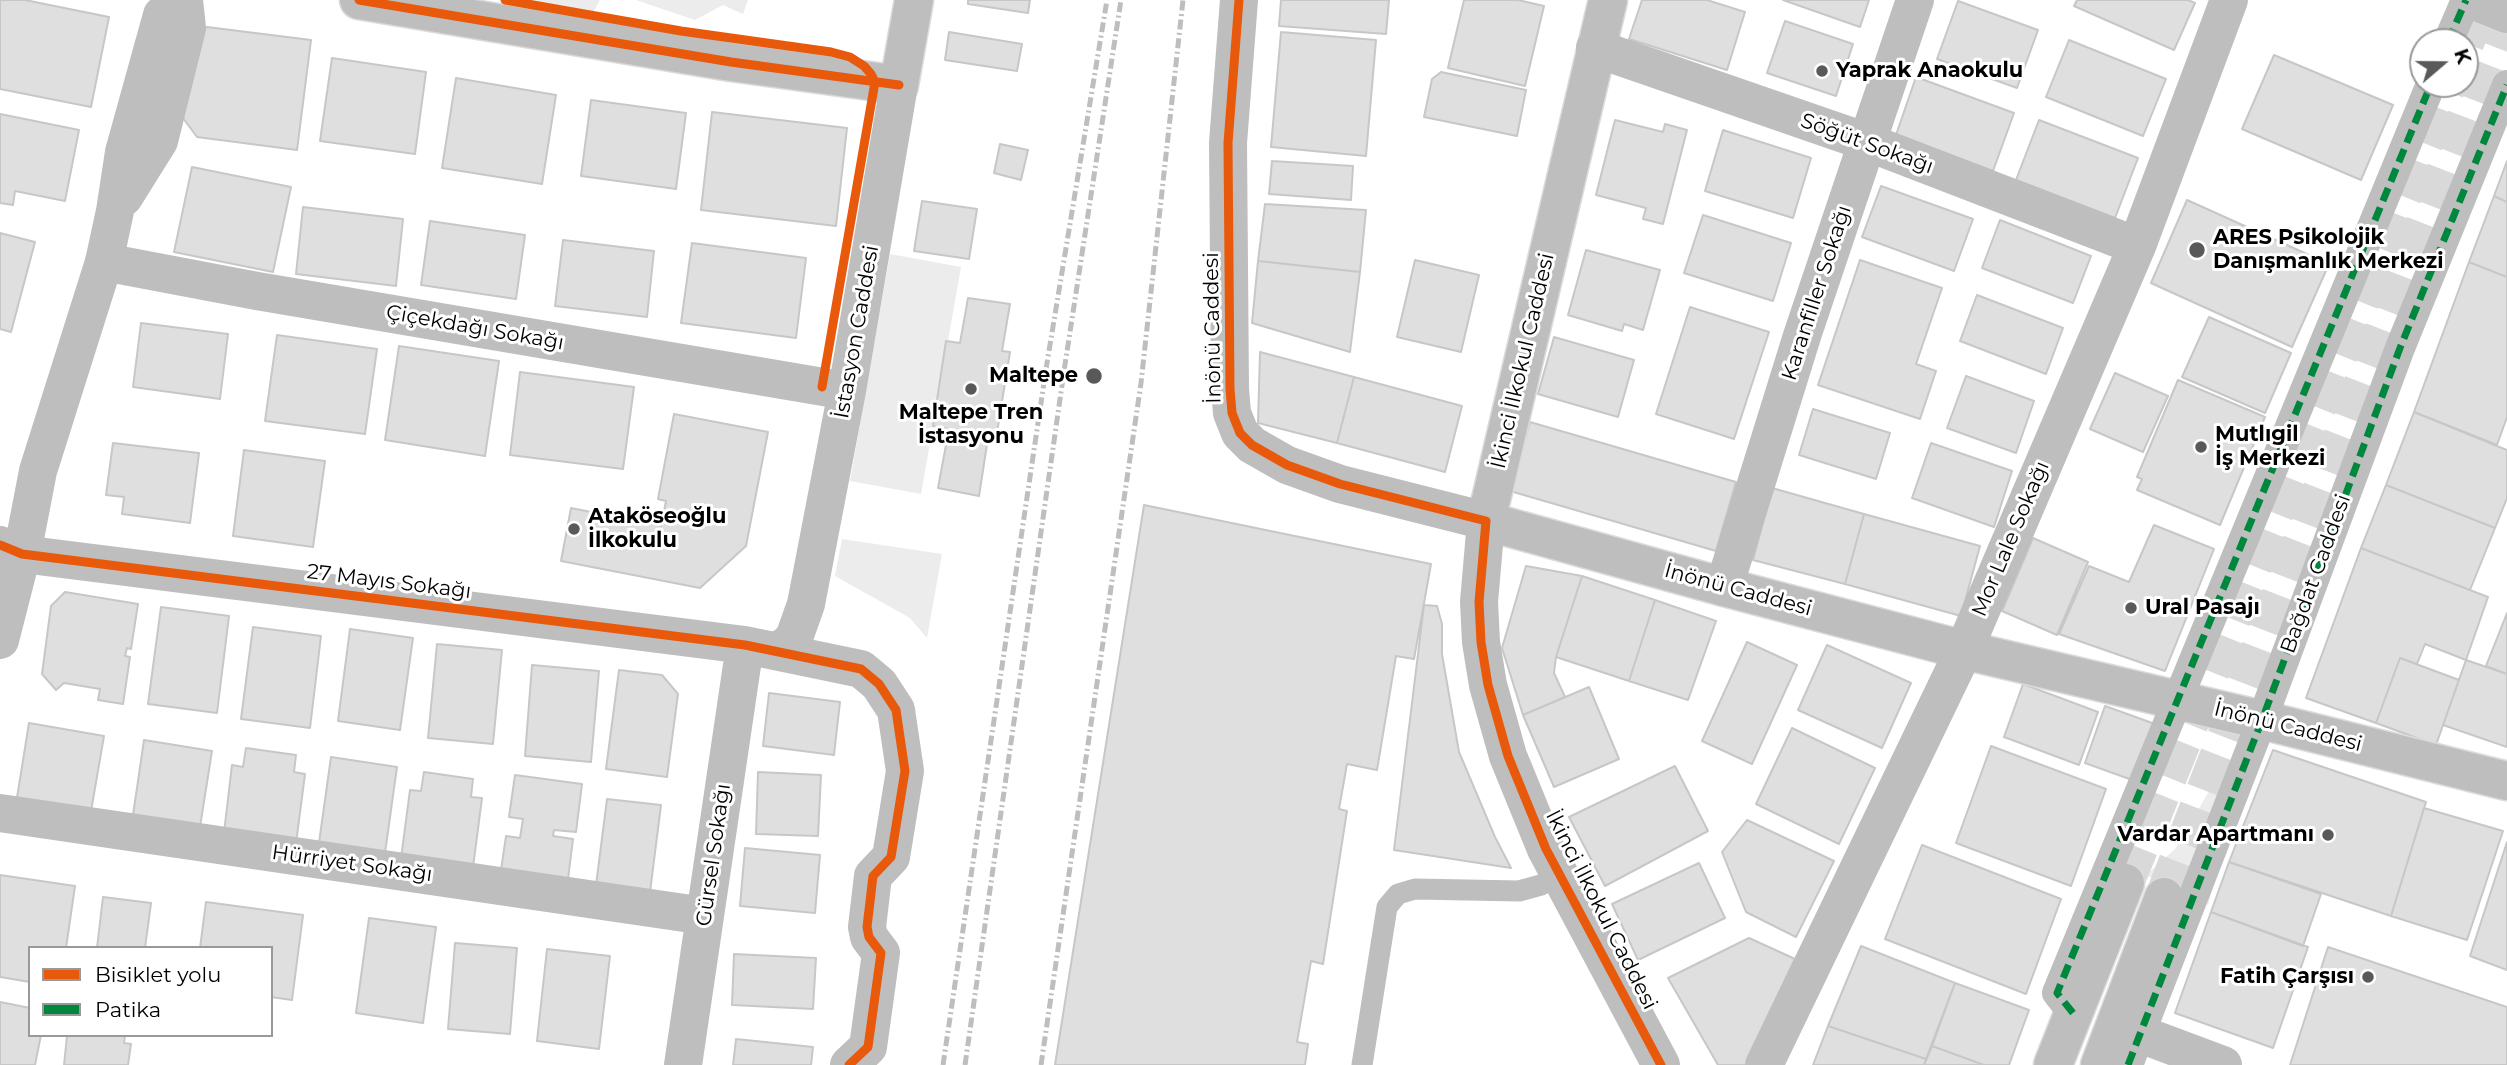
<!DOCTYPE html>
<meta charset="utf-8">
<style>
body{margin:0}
#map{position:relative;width:2507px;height:1065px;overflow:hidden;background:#fff;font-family:Montserrat,sans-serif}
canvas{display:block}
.legend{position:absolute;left:28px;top:946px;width:245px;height:91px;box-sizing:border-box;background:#fff;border:2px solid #999;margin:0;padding:9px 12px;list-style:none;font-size:21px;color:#000}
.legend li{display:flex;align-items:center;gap:14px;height:35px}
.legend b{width:35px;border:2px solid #999}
.north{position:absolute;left:2409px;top:28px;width:70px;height:70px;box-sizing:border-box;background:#fff;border:2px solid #999;border-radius:50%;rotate:70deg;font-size:19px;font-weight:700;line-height:28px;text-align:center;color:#000}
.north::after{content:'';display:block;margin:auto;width:24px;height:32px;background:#595959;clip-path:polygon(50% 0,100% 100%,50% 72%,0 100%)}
</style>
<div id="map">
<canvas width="2507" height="1065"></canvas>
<ul class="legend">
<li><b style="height:9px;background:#e8590c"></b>Bisiklet yolu</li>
<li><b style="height:9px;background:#00873e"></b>Patika</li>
</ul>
<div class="north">K</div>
</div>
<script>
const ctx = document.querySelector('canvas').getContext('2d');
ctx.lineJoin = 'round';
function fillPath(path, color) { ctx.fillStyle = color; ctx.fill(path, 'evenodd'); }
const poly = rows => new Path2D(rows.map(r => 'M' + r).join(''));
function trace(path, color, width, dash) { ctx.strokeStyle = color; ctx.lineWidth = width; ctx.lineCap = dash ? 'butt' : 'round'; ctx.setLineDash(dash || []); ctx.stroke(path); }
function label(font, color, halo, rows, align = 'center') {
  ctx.font = font + ' Montserrat,sans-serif'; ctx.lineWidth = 6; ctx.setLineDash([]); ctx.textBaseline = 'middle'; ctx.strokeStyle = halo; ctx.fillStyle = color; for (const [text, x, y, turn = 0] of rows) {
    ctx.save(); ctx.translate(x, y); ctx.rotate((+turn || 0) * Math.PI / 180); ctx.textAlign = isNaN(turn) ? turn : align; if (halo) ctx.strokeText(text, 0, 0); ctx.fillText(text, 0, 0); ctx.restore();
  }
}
const green = poly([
 [520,0,600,0,590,18],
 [636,0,748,0,743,14,723,5,695,20],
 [890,254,961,267,921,494,850,481],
 [842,539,942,554,927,638,910,618,835,576],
 [2227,774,2225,845,2208,905,2146,875,2175,849,2215,781]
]);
const building = poly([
 [0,0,25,0,109,17,91,107,0,89,0,0],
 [968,0,1030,0,1028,13,968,4,968,0],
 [1281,0,1389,0,1386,34,1279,26,1281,0],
 [1464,0,1518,0,1544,6,1525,86,1448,68,1464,0],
 [1642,0,1707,0,1745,12,1727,70,1629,39,1642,0],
 [1783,0,1869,0,1860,27,1783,0],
 [2077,0,2188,0,2195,3,2174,50,2074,6,2077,0],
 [1958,1,2038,30,2017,88,1937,59,1958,1],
 [1785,21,1853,44,1836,96,1767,73,1785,21],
 [207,27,311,40,297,150,197,137,180,114,197,35,207,27],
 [949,32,1022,44,1017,71,945,60,949,32],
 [1281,32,1376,40,1366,156,1271,147,1281,32],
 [2069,40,2166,79,2143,136,2046,97,2069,40],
 [2274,55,2393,105,2361,180,2242,129,2274,55],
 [332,58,426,72,415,154,320,141,332,58],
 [1441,72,1526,90,1517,136,1424,117,1432,79,1441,72],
 [1916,77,2014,113,1993,171,1896,135,1916,77],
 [456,78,556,95,542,184,442,168,456,78],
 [591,100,686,113,676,189,581,176,591,100],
 [712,112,847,128,836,226,701,210,712,112],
 [0,114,79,130,65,201,15,191,13,205,0,203,0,114],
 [1615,120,1663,132,1665,124,1687,130,1663,224,1643,219,1646,208,1596,195,1615,120],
 [2039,120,2138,158,2115,218,2016,180,2039,120],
 [1723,130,1811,158,1793,218,1705,191,1723,130],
 [1000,144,1028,150,1021,180,994,173,1000,144],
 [1272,161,1353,166,1351,200,1269,194,1272,161],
 [2507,161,2507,202,2494,196,2507,161],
 [192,167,291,187,273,272,174,252,192,167],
 [1881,186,1973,219,1954,271,1862,237,1881,186],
 [2494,196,2507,202,2507,277,2469,262,2494,196],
 [2187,200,2329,264,2292,347,2151,283,2187,200],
 [922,201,977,209,969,259,914,251,922,201],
 [1265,204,1366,210,1360,272,1258,261,1265,204],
 [303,207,403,219,396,286,296,274,303,207],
 [1703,215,1791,243,1773,301,1684,273,1703,215],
 [2000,220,2091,256,2073,303,1982,268,2000,220],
 [430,221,525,235,516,299,421,285,430,221],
 [0,233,35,242,11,332,0,329,0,233],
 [563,240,654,251,647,317,555,306,563,240],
 [692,243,806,258,796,338,681,323,692,243],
 [1586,250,1660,270,1643,330,1624,324,1622,331,1568,315,1586,250],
 [1415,260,1479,275,1461,352,1397,337,1415,260],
 [1860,260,1942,288,1916,364,1936,371,1920,419,1818,385,1860,260],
 [1258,261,1360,272,1350,352,1252,323,1258,261],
 [2469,262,2507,277,2507,417,2497,445,2414,412,2469,262],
 [1977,295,2063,328,2046,374,1960,341,1977,295],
 [968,298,1010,304,1002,351,1010,352,996,439,988,438,979,496,938,488,949,429,933,426,946,341,960,343,968,298],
 [1690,307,1769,332,1734,439,1656,414,1690,307],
 [2209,317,2291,353,2265,413,2182,377,2209,317],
 [141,323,228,334,220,399,133,387,141,323],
 [277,335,377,349,365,434,265,421,277,335],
 [1554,337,1634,360,1618,417,1538,394,1554,337],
 [399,346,499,361,485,456,385,440,399,346],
 [1260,352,1354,377,1337,443,1258,423,1260,352],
 [520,372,634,387,623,469,510,455,520,372],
 [2115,373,2168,396,2143,452,2090,429,2115,373],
 [1966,376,2034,401,2016,453,1947,428,1966,376],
 [1354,377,1462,406,1445,472,1337,443,1354,377],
 [2178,380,2265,417,2220,525,2137,490,2142,479,2137,477,2178,380],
 [1813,409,1890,433,1876,479,1799,455,1813,409],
 [2414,412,2507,450,2507,498,2495,528,2386,485,2414,412],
 [674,414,768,432,746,546,700,588,561,561,571,508,661,526,666,501,658,499,674,414],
 [1530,422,1736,482,1716,551,1510,491,1530,422],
 [113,443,199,453,190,523,122,514,124,497,106,495,113,443],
 [1931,443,2012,471,1994,527,1912,498,1931,443],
 [244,450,325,461,313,547,233,536,244,450],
 [2386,485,2495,528,2470,590,2361,548,2386,485],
 [1772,488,1864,514,1845,584,1753,560,1772,488],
 [1144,505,1431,564,1414,659,1396,656,1377,770,1347,764,1339,809,1347,811,1323,964,1311,961,1297,1042,1308,1044,1305,1065,1055,1065,1144,505],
 [1864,514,1980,546,1961,616,1845,584,1864,514],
 [2154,525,2214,549,2165,671,2059,634,2089,566,2129,582,2154,525],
 [2033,538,2088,562,2057,635,2002,611,2033,538],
 [2361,548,2488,597,2466,660,2425,644,2417,664,2400,658,2376,723,2306,698,2361,548],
 [1526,566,1582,576,1556,657,1554,673,1565,697,1523,715,1502,648,1526,566],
 [1582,576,1655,600,1629,681,1556,657,1582,576],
 [65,592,138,604,131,649,127,648,125,656,130,657,123,704,98,700,100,689,64,683,56,690,42,674,51,606,65,592],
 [1655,600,1716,621,1688,700,1629,681,1655,600],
 [1424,605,1437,606,1442,624,1442,654,1459,752,1495,837,1511,868,1394,850,1424,605],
 [161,607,229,616,217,713,148,704,161,607],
 [2507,613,2507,674,2486,666,2507,613],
 [253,627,321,636,310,728,241,719,253,627],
 [350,629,413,638,400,730,338,721,350,629],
 [1747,642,1797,665,1752,764,1702,741,1747,642],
 [437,644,502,650,493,744,428,738,437,644],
 [1827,645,1911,683,1882,748,1798,710,1827,645],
 [2400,658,2459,680,2436,745,2376,723,2400,658],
 [2466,660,2507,674,2507,747,2443,725,2466,660],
 [532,665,599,671,591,762,525,756,532,665],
 [619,670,662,675,678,694,667,777,606,769,619,670],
 [2023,684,2098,712,2079,765,2004,737,2023,684],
 [1589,687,1619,759,1554,787,1523,715,1589,687],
 [769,693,840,702,834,755,763,746,769,693],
 [2105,706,2155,724,2135,781,2085,763,2105,706],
 [29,723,104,736,90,817,16,804,29,723],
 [1792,728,1875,768,1839,844,1756,804,1792,728],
 [144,740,212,751,199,833,132,822,144,740],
 [1991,746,2106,789,2071,886,1956,843,1991,746],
 [246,748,296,755,294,772,305,774,295,851,223,841,232,765,243,767,246,748],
 [2273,750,2426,802,2391,916,2229,862,2273,750],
 [331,757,397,767,384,860,318,850,331,757],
 [1675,766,1708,831,1605,886,1569,817,1675,766],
 [424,772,473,779,471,797,482,798,472,875,400,866,410,790,421,791,424,772],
 [758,772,821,775,818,836,756,834,758,772],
 [515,775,582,784,576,832,554,830,553,836,573,839,567,887,500,877,506,836,520,838,523,819,509,817,515,775],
 [607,799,661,805,649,900,595,893,607,799],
 [2424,808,2503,831,2467,940,2391,916,2424,808],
 [1747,820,1834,861,1796,937,1746,912,1722,852,1747,820],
 [2507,842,2507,970,2470,956,2507,842],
 [1922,845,2061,899,2026,994,1885,939,1922,845],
 [745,848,820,855,815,913,740,906,745,848],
 [2229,862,2321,894,2303,946,2211,912,2229,862],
 [1699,863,1725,918,1638,960,1612,904,1699,863],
 [0,875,75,886,66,948,30,948,30,982,0,977,0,875],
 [103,897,151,903,145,948,97,948,103,897],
 [206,902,303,915,292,1000,271,997,271,948,200,948,206,902],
 [2211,912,2308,947,2273,1048,2175,1013,2211,912],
 [369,918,436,927,423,1023,356,1013,369,918],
 [1749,938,1795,959,1746,1065,1718,1065,1668,978,1749,938],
 [455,943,517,948,510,1034,448,1029,455,943],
 [1861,946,1955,983,1926,1059,1828,1026,1861,946],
 [2328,947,2507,1007,2507,1065,2290,1065,2328,947],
 [547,949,610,956,599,1049,537,1041,547,949],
 [734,954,816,958,813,1009,732,1005,734,954],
 [1955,983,2029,1010,2009,1065,1984,1065,1932,1046,1955,983],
 [0,1002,30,1008,30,1035,41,1035,35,1065,0,1065,0,1002],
 [1828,1026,1926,1059,1924,1065,1813,1065,1828,1026],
 [125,1035,124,1043,131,1044,128,1065,64,1065,67,1036,125,1035],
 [736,1039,813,1047,811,1065,733,1065,736,1039],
 [1932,1046,1984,1065,1924,1065,1932,1046]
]);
const primaryTunnel = poly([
 [2465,43,2482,0],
 [2125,883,2448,84],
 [2164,897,2507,12]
]);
const service = poly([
 [1362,1065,1387,907,1398,894,1415,889,1519,891,1541,885,1559,874]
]);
const pedestrian = poly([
 [2448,42,2466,0],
 [2073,1013,2057,993,2431,84],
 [2128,1065,2262,720,2400,348,2507,85]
]);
const minor = poly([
 [1239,0,1228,143,1230,389,1232,413,1240,433,1252,445,1287,465,1340,484,1486,521],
 [1595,48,1867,142,2137,246],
 [104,262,257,291,847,391],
 [0,545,22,554,745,645,861,669,879,684,896,710,905,771,891,857,873,876,867,927,869,937,881,953,868,1047,849,1065],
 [1724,587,1802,336,1915,0],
 [775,651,786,646,794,638,806,604,847,391,899,85],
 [0,813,705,916],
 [2140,1034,2223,1065],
 [683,1065,745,645],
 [1764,1065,1964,650,2137,246,2229,0]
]);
const tertiary = poly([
 [124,197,159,141,187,28,184,0],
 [1486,521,1479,602,1481,642,1488,685,1508,756,1546,849,1661,1065],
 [0,640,22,554,38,471,104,262,115,211,124,152,162,15,182,0]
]);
const primary = poly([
 [359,0,731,62,899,85,914,0],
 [1608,0,1486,521,1724,587,1964,650,2262,720,2507,781],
 [2472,0,2507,14],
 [2053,1065,2125,883],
 [2100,1065,2164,897]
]);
const rail = poly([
 [943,1065,1046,369,1107,0],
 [965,1065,1064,371,1121,0],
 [1041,1065,1141,383,1183,0]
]);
const quiet = poly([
 [2448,42,2466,0],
 [2073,1013,2057,993,2431,84],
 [2128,1065,2262,720,2400,348,2507,85]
]);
const cycleway = poly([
 [359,0,731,62,899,85],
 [505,0,681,31,831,52,850,57,864,66,871,74,875,82,822,387],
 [1239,0,1228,143,1230,389,1232,413,1240,433,1252,445,1287,465,1340,484,1486,521,1479,602,1481,642,1488,685,1508,756,1546,849,1661,1065],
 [0,545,22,554,745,645,861,669,879,684,896,710,905,771,891,857,873,876,867,927,869,937,881,953,868,1047,849,1065]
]);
const markers = [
 [1822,71,7,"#595959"],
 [2197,250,9,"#595959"],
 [1094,376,9,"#595959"],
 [971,389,7,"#595959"],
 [2201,447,7,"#595959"],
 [574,529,7,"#595959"],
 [2131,608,7,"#595959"],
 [2328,835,7,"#595959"],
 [2368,977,7,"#595959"]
];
const poiNames = [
 ["Yaprak Anaokulu",1836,71],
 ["ARES Psikolojik",2213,238],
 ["Danışmanlık Merkezi",2213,262],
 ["Maltepe",1078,376,"right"],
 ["Maltepe Tren",971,413,"center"],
 ["İstasyonu",971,437,"center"],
 ["Mutlıgil",2215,435],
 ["İş Merkezi",2215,459],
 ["Ataköseoğlu",588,517],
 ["İlkokulu",588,541],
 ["Ural Pasajı",2145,608],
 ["Vardar Apartmanı",2314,835,"right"],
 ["Fatih Çarşısı",2354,977,"right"]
];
const streetNames = [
 ["Söğüt Sokağı",1867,144,20],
 ["Karanfiller Sokağı",1817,293,-72],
 ["Çiçekdağı Sokağı",475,328,10],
 ["İnönü Caddesi",1213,328,-91],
 ["İstasyon Caddesi",857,332,-80],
 ["İkinci İlkokul Caddesi",1523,361,-77],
 ["Mor Lale Sokağı",2011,539,-67],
 ["Bağdat Caddesi",2316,574,-70],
 ["27 Mayıs Sokağı",389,582,7],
 ["İnönü Caddesi",1738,590,15],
 ["İnönü Caddesi",2288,727,14],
 ["Gürsel Sokağı",714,855,-82],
 ["Hürriyet Sokağı",352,864,8],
 ["İkinci İlkokul Caddesi",1601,910,63]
];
fillPath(green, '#ececec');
fillPath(building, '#dfdfdf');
trace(building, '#c7c7c7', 2);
trace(primaryTunnel, '#d9d9d9', 38, [38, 19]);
trace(primary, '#dbdbdb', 41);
trace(service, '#bebebe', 21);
trace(pedestrian, '#bebebe', 30);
trace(minor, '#bebebe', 38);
trace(tertiary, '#bebebe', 38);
trace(primary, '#bebebe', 38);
trace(rail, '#bebebe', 5, [10, 3.5, 2, 3.5]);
trace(quiet, '#00873e', 7, [14, 7]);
trace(cycleway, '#e8590c', 9);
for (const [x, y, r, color] of markers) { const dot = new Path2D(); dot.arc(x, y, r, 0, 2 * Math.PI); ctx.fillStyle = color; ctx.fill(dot); trace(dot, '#fff', 2.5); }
label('bold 21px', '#000', '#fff', poiNames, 'left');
label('21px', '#000', '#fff', streetNames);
</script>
